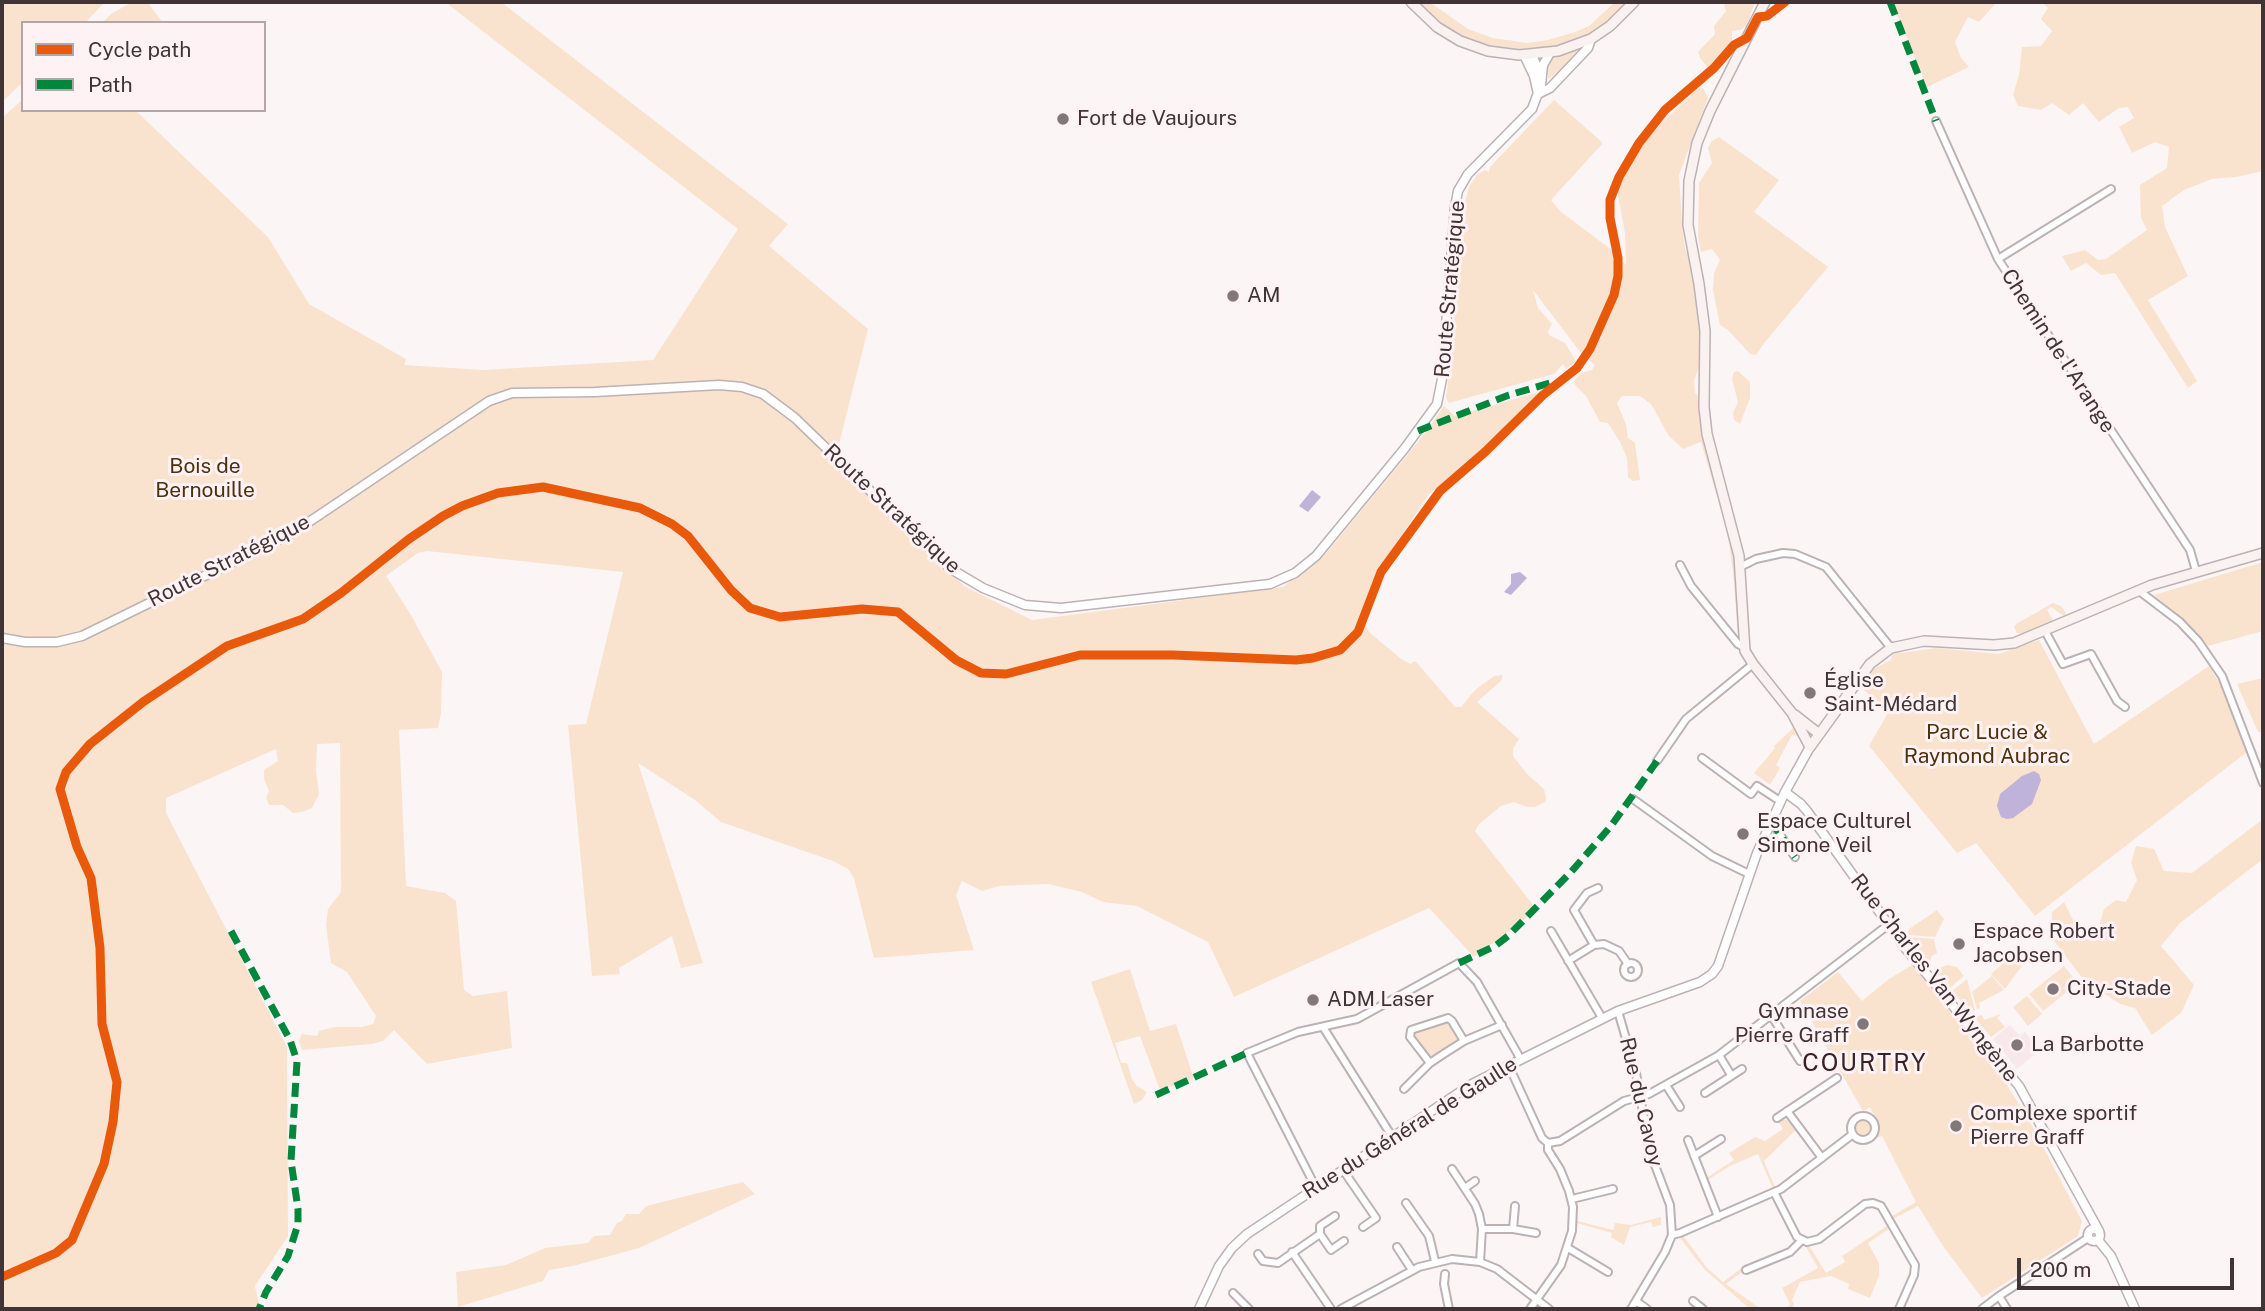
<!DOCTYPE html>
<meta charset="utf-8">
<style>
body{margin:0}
#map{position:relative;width:2265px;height:1311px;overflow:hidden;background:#fcf5f6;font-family:"Public Sans",sans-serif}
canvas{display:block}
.frame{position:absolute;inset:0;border:4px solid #403437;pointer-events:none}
.legend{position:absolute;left:21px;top:21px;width:245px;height:91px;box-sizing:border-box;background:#fff2f5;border:2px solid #b3a6a9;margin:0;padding:9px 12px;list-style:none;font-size:21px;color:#403437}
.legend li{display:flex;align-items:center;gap:14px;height:35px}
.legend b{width:35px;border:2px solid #b3a6a9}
.scale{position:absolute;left:2017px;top:1258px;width:217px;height:32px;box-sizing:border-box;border:4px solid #403437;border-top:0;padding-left:9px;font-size:21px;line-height:24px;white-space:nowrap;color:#403437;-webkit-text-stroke:5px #fff2f5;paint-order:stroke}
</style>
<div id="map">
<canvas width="2265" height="1311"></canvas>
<div class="frame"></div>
<ul class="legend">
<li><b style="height:9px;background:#e8590c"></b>Cycle path</li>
<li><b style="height:9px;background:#00873e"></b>Path</li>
</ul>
<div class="scale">200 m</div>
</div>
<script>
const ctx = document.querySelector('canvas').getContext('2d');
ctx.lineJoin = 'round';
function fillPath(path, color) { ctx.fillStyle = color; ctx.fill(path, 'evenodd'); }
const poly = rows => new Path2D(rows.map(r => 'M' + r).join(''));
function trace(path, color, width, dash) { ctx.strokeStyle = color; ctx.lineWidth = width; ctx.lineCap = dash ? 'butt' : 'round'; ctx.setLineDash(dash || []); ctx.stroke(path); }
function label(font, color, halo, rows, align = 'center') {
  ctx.font = font + ' "Public Sans",sans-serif'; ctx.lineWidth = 6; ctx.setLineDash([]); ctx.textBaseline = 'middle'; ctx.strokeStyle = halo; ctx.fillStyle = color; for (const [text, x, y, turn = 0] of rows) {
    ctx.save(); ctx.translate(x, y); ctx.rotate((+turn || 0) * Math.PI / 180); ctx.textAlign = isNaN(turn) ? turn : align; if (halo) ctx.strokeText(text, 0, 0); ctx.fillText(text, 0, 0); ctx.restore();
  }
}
const built = poly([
 [2010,1025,2020,1036,2025,1032,2040,1050,2017,1069,1993,1039]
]);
const green = poly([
 [2,2,105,2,85,23,23,23,23,82,2,102],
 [132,2,148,3,163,23,102,23,111,14],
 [449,2,501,2,788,224,769,246,868,329,836,456,964,586,1032,620,1283,587,1327,552,1427,431,1444,406,1455,416,1543,391,1480,453,1429,494,1382,565,1361,616,1369,632,1400,658,1410,664,1415,661,1418,664,1455,707,1461,707,1475,690,1494,676,1503,675,1501,681,1477,702,1519,739,1513,749,1513,756,1528,775,1544,789,1546,798,1545,802,1535,807,1527,807,1514,802,1501,806,1479,824,1475,831,1537,910,1474,957,1429,908,1234,997,1208,942,1137,906,1103,902,1082,892,1048,884,999,886,982,891,962,881,956,895,974,950,874,958,854,878,848,869,833,861,721,822,695,800,638,763,703,963,681,968,672,936,619,968,620,974,592,976,568,725,586,724,623,572,427,551,418,553,386,576,411,615,442,672,441,713,438,728,399,730,406,886,445,893,456,901,464,990,473,996,507,991,512,1048,427,1064,394,1030,383,1041,372,1044,302,1050,299,1041,302,1034,317,1036,319,1031,335,1027,362,1027,373,1024,376,1016,347,972,331,963,326,925,328,909,341,892,340,743,317,744,316,770,319,794,312,808,302,812,293,813,283,805,269,805,266,798,269,791,264,779,264,770,278,761,276,749,166,798,166,813,287,1047,288,1236,255,1286,260,1309,2,1309,2,118,23,99,23,110,135,110,268,237,309,304,406,359,404,365,483,370,653,360,738,229,449,5],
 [1417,2,1435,2,1431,3,1468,29,1493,38,1527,43,1548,40,1575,32,1589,26,1615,2,1628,2,1607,22,1589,34,1555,47,1523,50,1491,47,1469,40,1442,24],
 [1755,2,1747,25,1740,30,1732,31,1732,42,1729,47,1710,66,1707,67,1700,58,1698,52,1715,34,1714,26,1726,11,1724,5,1727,2],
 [1892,2,1997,2,1979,22,1968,17,1955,42,1961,58,1969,67,1927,87],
 [2042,2,2263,2,2263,171,2236,177,2212,179,2184,190,2162,206,2165,227,2188,276,2148,300,2197,381,2188,388,2115,273,2101,275,2086,263,2071,271,2062,256,2085,250,2098,260,2106,259,2147,230,2141,218,2140,185,2167,168,2169,147,2155,142,2132,153,2119,127,2134,118,2128,107,2119,108,2099,122,2083,103,2069,115,2052,103,2041,110,2018,106,2013,95,2019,75,2022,47,2041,46,2052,31,2041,19,2048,8],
 [1578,50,1580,53,1549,79,1546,70,1548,62,1553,57],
 [1703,88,1708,98,1679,175,1682,224,1685,249,1693,263,1703,307,1699,321,1700,365,1694,380,1695,393,1701,399,1736,557,1741,638,1738,639,1733,571,1727,530,1701,442,1683,449,1669,436,1651,404,1640,396,1622,396,1617,403,1626,424,1628,438,1635,443,1640,480,1633,481,1628,477,1627,458,1620,442,1608,423,1600,422,1586,396,1575,385,1574,381,1581,373,1592,370,1595,365,1581,353,1533,290,1538,308,1552,324,1548,331,1549,335,1565,343,1576,361,1566,369,1563,364,1554,374,1449,403,1446,398,1452,352,1461,217,1469,187,1477,175,1485,170,1489,172,1490,167,1554,100,1603,143,1551,200,1560,211,1613,251,1626,265,1625,233,1615,179,1625,159,1697,89],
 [1719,137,1779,180,1754,212,1828,267,1765,342,1756,355,1750,354,1728,330,1720,325,1713,290,1714,273,1720,260,1712,249,1701,252,1698,236,1699,183,1712,163,1708,148,1712,141],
 [1738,371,1750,382,1750,398,1740,424,1734,420,1733,413,1738,402,1732,379,1734,372],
 [2263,562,2263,631,2208,646,2188,624,2154,595],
 [2053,603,2061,606,2066,613,2064,616,2051,607,2047,610,2053,620,2050,622,2025,634,2017,633,2014,627,2016,624],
 [2039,640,2094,744,2209,666,2227,696,2247,752,2035,916,1976,843,1957,853,1869,746,1889,711,1859,686,1873,669,1891,660,1892,655,1898,651,1900,653,1937,648,1999,654],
 [2263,678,2263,732,2258,732,2237,684],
 [1793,728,1798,736,1792,735,1776,765,1780,768,1770,785,1754,773,1775,748,1774,746],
 [2263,819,2263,859,2180,923,2161,946,2194,985,2181,1013,2152,1035,2135,1008,2120,1004,2084,980,2051,937,2052,912,2064,902,2074,922,2090,929,2100,923,2104,909,2116,900,2126,902,2137,880,2131,863,2136,846,2154,849,2164,871,2192,873],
 [1937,910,1944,919,1935,937,1907,935,1909,929],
 [1908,937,1934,939,1937,953,1932,956,1929,963],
 [2009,958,2011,961,2022,966,2005,989,1991,974],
 [1912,965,1997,1069,2030,1122,2082,1221,2078,1236,1982,1298,1943,1246,1918,1206,1893,1219,1892,1216,1916,1202,1882,1136,1877,1138,1876,1123,1878,1122,1870,1107,1863,1111,1800,1001,1838,972,1862,1001,1889,979],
 [1947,965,1957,967,1964,976,1950,988,1935,970],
 [2064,966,2078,983,2043,1011,2029,994],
 [1130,969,1150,1031,1176,1024,1194,1079,1160,1090,1140,1036,1115,1043,1121,1063,1127,1063,1132,1079,1137,1086,1147,1092,1142,1100,1134,1104,1091,982],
 [1992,976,2004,990,1979,1003,1980,1008,1977,1009,1972,992],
 [1967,979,1975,1010,1970,1012,1968,1005,1965,1006,1952,991],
 [2027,996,2042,1014,2028,1026,2013,1007],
 [2001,1014,1997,1018,2005,1027,1991,1037,1974,1017,1982,1015,1984,1020],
 [1447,1021,1451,1023,1459,1041,1431,1058,1413,1035],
 [1780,1119,1787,1120,1796,1130,1764,1161,1775,1187,1773,1189,1758,1154,1730,1166,1709,1179,1708,1183,1705,1176,1708,1177,1734,1160,1729,1153,1755,1137,1765,1141,1783,1129,1778,1121],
 '1854 1128a9 9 0 1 1 18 0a9 9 0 1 1-18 0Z',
 [743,1182,755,1194,639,1248,573,1266,549,1270,543,1281,458,1307,456,1272,506,1265,545,1248,588,1243,594,1236,610,1235,617,1223,622,1221,626,1214,639,1214,646,1206],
 [1661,1217,1661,1225,1653,1227,1651,1222,1630,1227,1624,1245,1611,1237,1612,1233,1577,1223,1577,1221,1613,1230,1615,1223,1631,1225],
 [1887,1226,1889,1229,1868,1243,1879,1263,1879,1276,1870,1298,1848,1289,1849,1284,1831,1276,1800,1282,1792,1300,1794,1304,1791,1309,1787,1309,1790,1304,1782,1288,1818,1268,1806,1247,1810,1247,1826,1273,1845,1262,1842,1256],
 [1684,1237,1707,1268,1723,1282,1743,1267,1745,1270,1726,1284,1761,1309,1750,1309,1705,1270,1680,1238]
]);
const water = poly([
 [1312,490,1321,497,1308,512,1299,506],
 [1520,572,1527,578,1511,595,1504,592,1511,584,1511,574],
 [2034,771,2039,774,2041,780,2032,804,2013,818,2007,819,2001,817,1997,806,2000,794,2022,776]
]);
const minor = poly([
 [1936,121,1998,259,2190,550,2196,571],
 [1998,259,2111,189],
 [1680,565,1691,586,1738,644,1745,648],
 [1740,567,1756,559,1783,553,1795,554,1826,567,1891,648],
 [2138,590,2180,622,2198,641,2222,676,2263,783],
 [2045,631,2063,664,2091,654,2117,701,2125,707],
 [1702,758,1751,794,1757,786,1780,801],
 [1657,761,1686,719,1753,664],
 [1633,799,1712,856,1749,874],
 [1771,821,1795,857],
 [1551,931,1602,1018],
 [1594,945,1574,910,1587,893,1598,888],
 [1568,961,1594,945,1604,944,1619,951,1628,964],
 '1624 970a7 7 0 1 1 14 0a7 7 0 1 1-14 0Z',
 [1618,1011,1636,1073,1650,1152,1670,1205,1672,1235],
 [1771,1015,1800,1061],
 [1323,1027,1393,1138],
 [1719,1055,1731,1075],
 [1430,1063,1410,1037,1411,1030,1448,1018,1452,1021,1464,1041],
 [1508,1064,1542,1138,1548,1143,1560,1141,1624,1101,1649,1094,1719,1055,1888,925],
 [1666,1085,1680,1107],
 [1404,1089,1430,1063,1445,1053,1464,1041,1502,1025],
 [1705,1093,1742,1069],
 [1787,1111,1822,1158],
 '1851 1128a12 12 0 1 1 24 0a12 12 0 1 1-24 0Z',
 [1777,1118,1837,1078],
 [1688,1140,1718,1217],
 [1694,1156,1721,1139],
 [1452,1169,1475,1204,1479,1214,1482,1229,1480,1262],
 [1343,1170,1376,1218,1363,1227],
 [1316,1188,1247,1053,1298,1032,1357,1019,1459,963,1477,982,1520,1058],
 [1465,1188,1475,1181],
 [1774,1192,1797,1237,1807,1242,1819,1239,1865,1204,1873,1203,1881,1206,1915,1265,1914,1275,1899,1309],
 [1572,1199,1613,1189],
 [1406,1203,1429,1236,1435,1261],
 [1482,1229,1513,1229,1536,1233],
 [1513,1229,1515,1206],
 [1320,1234,1331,1250,1344,1241],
 [1397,1247,1412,1270],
 [1568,1248,1608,1272],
 [1292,1252,1331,1309],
 [1258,1254,1263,1261,1278,1263,1320,1234,1320,1226,1335,1216],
 [1746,1270,1790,1252,1801,1241],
 [1445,1274,1444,1284,1449,1309],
 [1233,1293,1249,1309],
 [1999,1296,2007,1309],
 [1636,1301,1647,1309],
 [1693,1301,1703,1309],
 [1341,1309,1419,1267,1452,1259,1480,1262,1497,1269,1549,1309],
 [1530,1309,1561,1265,1572,1231,1573,1207,1569,1191,1560,1169,1548,1150,1548,1143],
 [1631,1309,1665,1252,1672,1235,1680,1233,1781,1189,1853,1134],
 [1982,1309,1999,1296,2088,1238]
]);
const tertiary = poly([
 [1524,55,1534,76,1538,94],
 [1532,55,1541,76],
 [1538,94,1550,88,1588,48,1591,39],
 [2,638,25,642,57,642,82,636,294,532,489,401,512,393,595,392,719,385,742,387,763,394,795,418,951,569,983,588,1025,605,1061,608,1270,584,1295,573,1316,556,1405,448,1437,404,1442,379,1455,207,1458,191,1468,174,1532,109,1541,85,1543,65,1550,53],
 [1785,792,1801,804,1807,811,1906,949,2019,1086,2099,1231],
 '2088 1235a6 6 0 1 1 12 0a6 6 0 1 1-12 0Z',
 [2098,1240,2111,1256,2135,1309],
 [1199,1309,1219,1266,1232,1248,1247,1234,1472,1084,1618,1011,1700,982,1712,974,1718,966,1757,853,1785,792,1810,747]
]);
const secondary = poly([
 [1411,2,1437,27,1460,41,1488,51,1519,55,1558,51,1591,39,1610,26,1634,2],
 [1765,2,1710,111,1697,143,1689,181,1688,225,1699,284,1705,331,1704,407,1707,434,1739,556,1745,651,1753,664,1792,713,1810,747,1870,664,1891,648,1924,641,1994,645,2014,643,2152,585,2263,553],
 [1795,715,1818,733]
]);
const quiet = poly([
 [1890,2,1936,121],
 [1418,431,1509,395,1550,383],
 [1771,821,1795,857],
 [231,931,290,1040,297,1061,291,1161,298,1209,298,1224,288,1256,266,1292,259,1309],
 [1459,963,1495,946,1508,936,1571,872,1611,826,1657,761],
 [1156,1095,1247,1053]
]);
const cycleway = poly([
 [2,1277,56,1253,72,1240,104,1164,113,1122,117,1082,102,1024,100,948,91,878,77,847,60,789,66,772,90,744,143,702,227,646,303,619,341,593,409,539,443,516,462,506,498,493,543,487,640,508,672,524,688,536,731,590,750,608,780,617,862,609,898,612,956,660,981,673,1006,674,1080,655,1173,655,1296,660,1313,658,1340,650,1358,632,1381,572,1440,491,1485,452,1543,395,1577,368,1590,349,1614,295,1618,276,1618,258,1610,218,1610,200,1619,177,1639,143,1665,110,1714,68,1734,45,1747,38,1758,17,1767,16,1785,2]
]);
const markers = [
 [1063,119,7,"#82787a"],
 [1233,296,7,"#82787a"],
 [1810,693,7,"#82787a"],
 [1743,834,7,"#82787a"],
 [1959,944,7,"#82787a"],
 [2053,989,7,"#82787a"],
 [1313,1000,7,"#82787a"],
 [1863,1024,7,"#82787a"],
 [2017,1045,7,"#82787a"],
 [1956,1126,7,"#82787a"]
];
const poiNames = [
 ["Fort de Vaujours",1077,119],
 ["AM",1247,296],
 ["Église",1824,681],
 ["Saint-Médard",1824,705],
 ["Espace Culturel",1757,822],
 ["Simone Veil",1757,846],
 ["Espace Robert",1973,932],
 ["Jacobsen",1973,956],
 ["City-Stade",2067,989],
 ["ADM Laser",1327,1000],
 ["Gymnase",1849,1012,"right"],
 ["Pierre Graff",1849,1036,"right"],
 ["La Barbotte",2031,1045],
 ["Complexe sportif",1970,1114],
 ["Pierre Graff",1970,1138]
];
const streetNames = [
 ["Route Stratégique",1450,289,-85],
 ["Chemin de l'Arange",2058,351,57],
 ["Route Stratégique",892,509,43],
 ["Route Stratégique",229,561,-27],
 ["Rue Charles Van Wyngène",1934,978,52],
 ["Rue du Cavoy",1641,1102,77],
 ["Rue du Général de Gaulle",1410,1128,-32]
];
const parkNames = [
 ["Bois de",205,467],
 ["Bernouille",205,491],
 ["Parc Lucie &",1987,733],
 ["Raymond Aubrac",1987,757]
];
const quarterNames = [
 ["COURTRY",1865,1064]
];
fillPath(built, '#f9e8eb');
fillPath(green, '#f9e3ce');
fillPath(water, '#bfb3d9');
trace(minor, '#bcb2b5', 10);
trace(tertiary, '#bcb2b5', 11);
trace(secondary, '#bcb2b5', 12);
trace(minor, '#fffefe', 6);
trace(tertiary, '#fffefe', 8);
trace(secondary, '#f9f2f1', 9);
trace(quiet, '#00873e', 7, [14, 7]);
trace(cycleway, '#e8590c', 9);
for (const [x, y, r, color] of markers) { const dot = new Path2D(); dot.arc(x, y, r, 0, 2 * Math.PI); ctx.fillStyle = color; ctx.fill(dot); trace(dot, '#fff2f5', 2.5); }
label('21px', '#403437', '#fff2f5', poiNames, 'left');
label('21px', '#403437', '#fff2f5', streetNames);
label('21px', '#4d310a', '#fff2f5', parkNames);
ctx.letterSpacing = '2px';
label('24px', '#382127', '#fff2f5', quarterNames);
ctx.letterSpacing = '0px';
</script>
